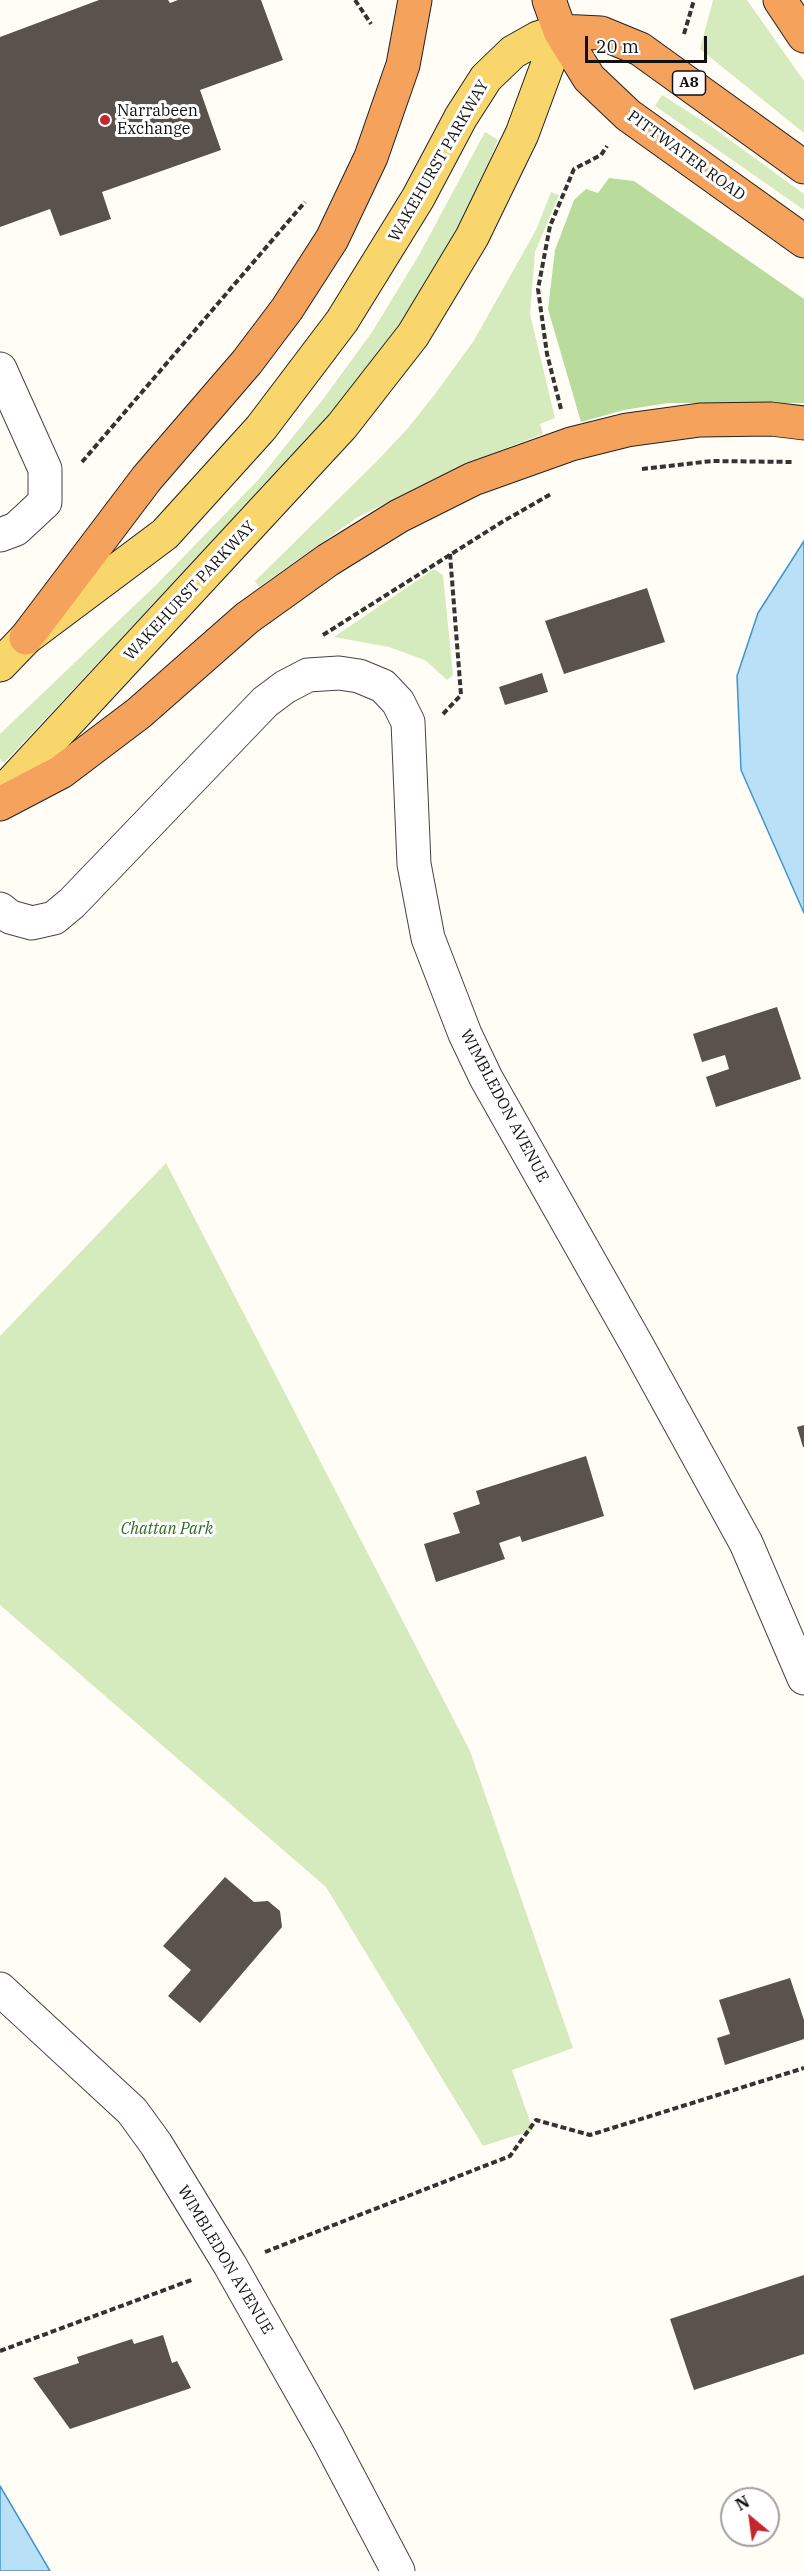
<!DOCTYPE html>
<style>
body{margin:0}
#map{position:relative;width:804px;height:2571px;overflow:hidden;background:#fffdf5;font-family:"IBM Plex Serif",serif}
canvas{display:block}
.north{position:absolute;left:720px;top:2487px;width:60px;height:60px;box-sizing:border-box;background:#fff;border:2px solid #a0a0a0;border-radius:50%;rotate:331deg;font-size:16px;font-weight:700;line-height:24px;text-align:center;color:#111}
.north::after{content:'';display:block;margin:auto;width:21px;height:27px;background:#c4262e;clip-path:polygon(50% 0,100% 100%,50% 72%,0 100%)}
.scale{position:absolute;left:585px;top:36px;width:122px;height:27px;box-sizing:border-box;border:3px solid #111;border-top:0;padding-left:8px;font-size:18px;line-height:21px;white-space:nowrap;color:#111;-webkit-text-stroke:4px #fff;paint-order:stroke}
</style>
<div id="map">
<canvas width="804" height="2571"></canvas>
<div class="north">N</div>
<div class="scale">20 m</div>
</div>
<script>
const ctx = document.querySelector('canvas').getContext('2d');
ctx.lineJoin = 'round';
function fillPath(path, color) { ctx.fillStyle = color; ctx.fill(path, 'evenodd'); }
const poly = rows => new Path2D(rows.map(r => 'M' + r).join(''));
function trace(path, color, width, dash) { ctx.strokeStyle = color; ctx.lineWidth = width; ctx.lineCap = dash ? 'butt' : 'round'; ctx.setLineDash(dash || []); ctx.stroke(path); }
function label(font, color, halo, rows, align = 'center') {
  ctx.font = font + ' "IBM Plex Serif",serif'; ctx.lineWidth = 6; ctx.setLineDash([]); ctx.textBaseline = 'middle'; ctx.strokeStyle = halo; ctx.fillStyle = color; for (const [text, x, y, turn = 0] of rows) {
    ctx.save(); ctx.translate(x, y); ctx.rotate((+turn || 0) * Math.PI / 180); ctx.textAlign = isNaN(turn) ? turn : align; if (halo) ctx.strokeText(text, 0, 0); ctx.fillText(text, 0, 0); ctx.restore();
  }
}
const green = poly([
 [713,0,747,0,804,81,804,133,700,49],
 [662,95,712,127,804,194,804,210,655,106],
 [485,132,498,140,470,206,437,267,386,344,335,408,280,469,4,763,0,759,0,734,158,583,259,479,324,398,372,332,419,255],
 [551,192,559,195,535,252,530,314,555,418,540,424,543,434,465,464,358,517,259,587,255,581,377,461,408,428,435,394,473,342,536,230],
 [434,569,443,575,453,675,447,680,425,660,389,647,334,637],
 [166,1163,470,1751,573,2048,512,2070,533,2130,483,2146,326,1887,0,1605,0,1336]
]);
const forest = poly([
 [609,178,634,181,804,299,804,403,668,403,624,410,581,422,548,309,555,250,574,200,586,189,598,193]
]);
const water = poly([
 [804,541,804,913,741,770,737,676,758,613,804,541],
 [0,2486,50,2571,0,2571,0,2486]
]);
const building = poly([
 [99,0,168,0,170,3,178,0,261,0,283,60,200,90,221,150,102,192,111,219,60,236,50,209,0,227,0,37],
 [647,588,665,642,564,674,545,621],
 [542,673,548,692,505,705,499,687],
 [777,1007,801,1079,716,1107,706,1077,729,1069,725,1055,702,1062,693,1034],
 [804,1425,804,1447,803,1447,797,1427],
 [586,1456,604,1516,522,1542,520,1536,499,1543,505,1559,436,1582,424,1544,460,1533,453,1513,480,1504,476,1491],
 [225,1877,254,1902,268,1901,280,1911,282,1927,200,2023,168,1996,191,1970,163,1946],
 [790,1978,804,2020,804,2039,725,2065,717,2038,730,2034,719,2000],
 [804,2275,804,2354,694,2390,670,2319],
 [163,2335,172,2363,177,2361,191,2388,70,2429,33,2378,79,2363,77,2357,132,2339,134,2344]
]);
const path = poly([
 [355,0,371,24],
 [684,34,694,0],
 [561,409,547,354,538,289,550,226,574,169,601,155,607,146],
 [82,462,305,202],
 [642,469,712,461,793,462],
 [323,635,502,522,551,494],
 [443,714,461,695,450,554],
 [265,2252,510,2156,536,2120,590,2135,804,2068],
 [0,2351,194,2279]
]);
const minor = poly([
 [0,369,45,469,45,502,16,529,0,535],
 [0,909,10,917,32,923,54,918,72,903,265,702,285,687,308,675,339,673,359,676,383,686,398,702,408,722,414,864,428,938,465,1034,486,1078,637,1345,746,1543,804,1678],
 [0,1989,132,2111,156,2144,230,2265,328,2438,398,2571]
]);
const major = poly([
 [0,665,26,638,165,534,261,428,342,321,418,198,461,117,486,78,513,52,538,38,560,31],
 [0,795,342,426,413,335,472,237,522,134,560,31]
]);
const highway = poly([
 [549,0,560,31,589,78,628,115,804,241],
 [780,0,804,36],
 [560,31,601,33,640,49,804,167],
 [26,638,147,478,247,362,287,309,332,239,371,157,403,65,415,0],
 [0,804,61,772,139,713,247,618,328,560,399,516,473,479,571,444,627,430,700,420,771,419,804,423]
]);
const markers = [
 [105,120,6,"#c4262e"]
];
const shields = [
 [689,83,33]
];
const shieldNames = [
 ["A8",689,83]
];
const poiNames = [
 ["Narrabeen",117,111],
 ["Exchange",117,129]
];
const streetNames = [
 ["PITTWATER ROAD",686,156,36],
 ["WAKEHURST PARKWAY",439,161,-60],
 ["WAKEHURST PARKWAY",190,591,-47],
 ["WIMBLEDON AVENUE",504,1106,62],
 ["WIMBLEDON AVENUE",225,2260,59]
];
const parkNames = [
 ["Chattan Park",167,1529]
];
fillPath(green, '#d5ebbd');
fillPath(forest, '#b9dc9c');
fillPath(water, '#b9e0f7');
trace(water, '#3f96cf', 1.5);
fillPath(building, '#5a524d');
trace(minor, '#444', 35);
trace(major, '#222', 35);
trace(highway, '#222', 35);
trace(path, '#333', 4, [6, 3]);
trace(minor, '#fff', 33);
trace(major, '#f9d66b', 33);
trace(highway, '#f5a25d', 33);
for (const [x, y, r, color] of markers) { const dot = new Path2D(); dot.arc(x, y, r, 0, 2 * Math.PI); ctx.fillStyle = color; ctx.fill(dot); trace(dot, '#fff', 2); }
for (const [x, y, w] of shields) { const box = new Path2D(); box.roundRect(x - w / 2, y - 12, w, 24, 4.5); ctx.fillStyle = '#fff'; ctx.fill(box); trace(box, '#111', 1.5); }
label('bold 15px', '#111', null, shieldNames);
label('16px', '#111', '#fff', poiNames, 'left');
label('16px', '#111', '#fff', streetNames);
label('italic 16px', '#2f6b1f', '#fff', parkNames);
</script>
